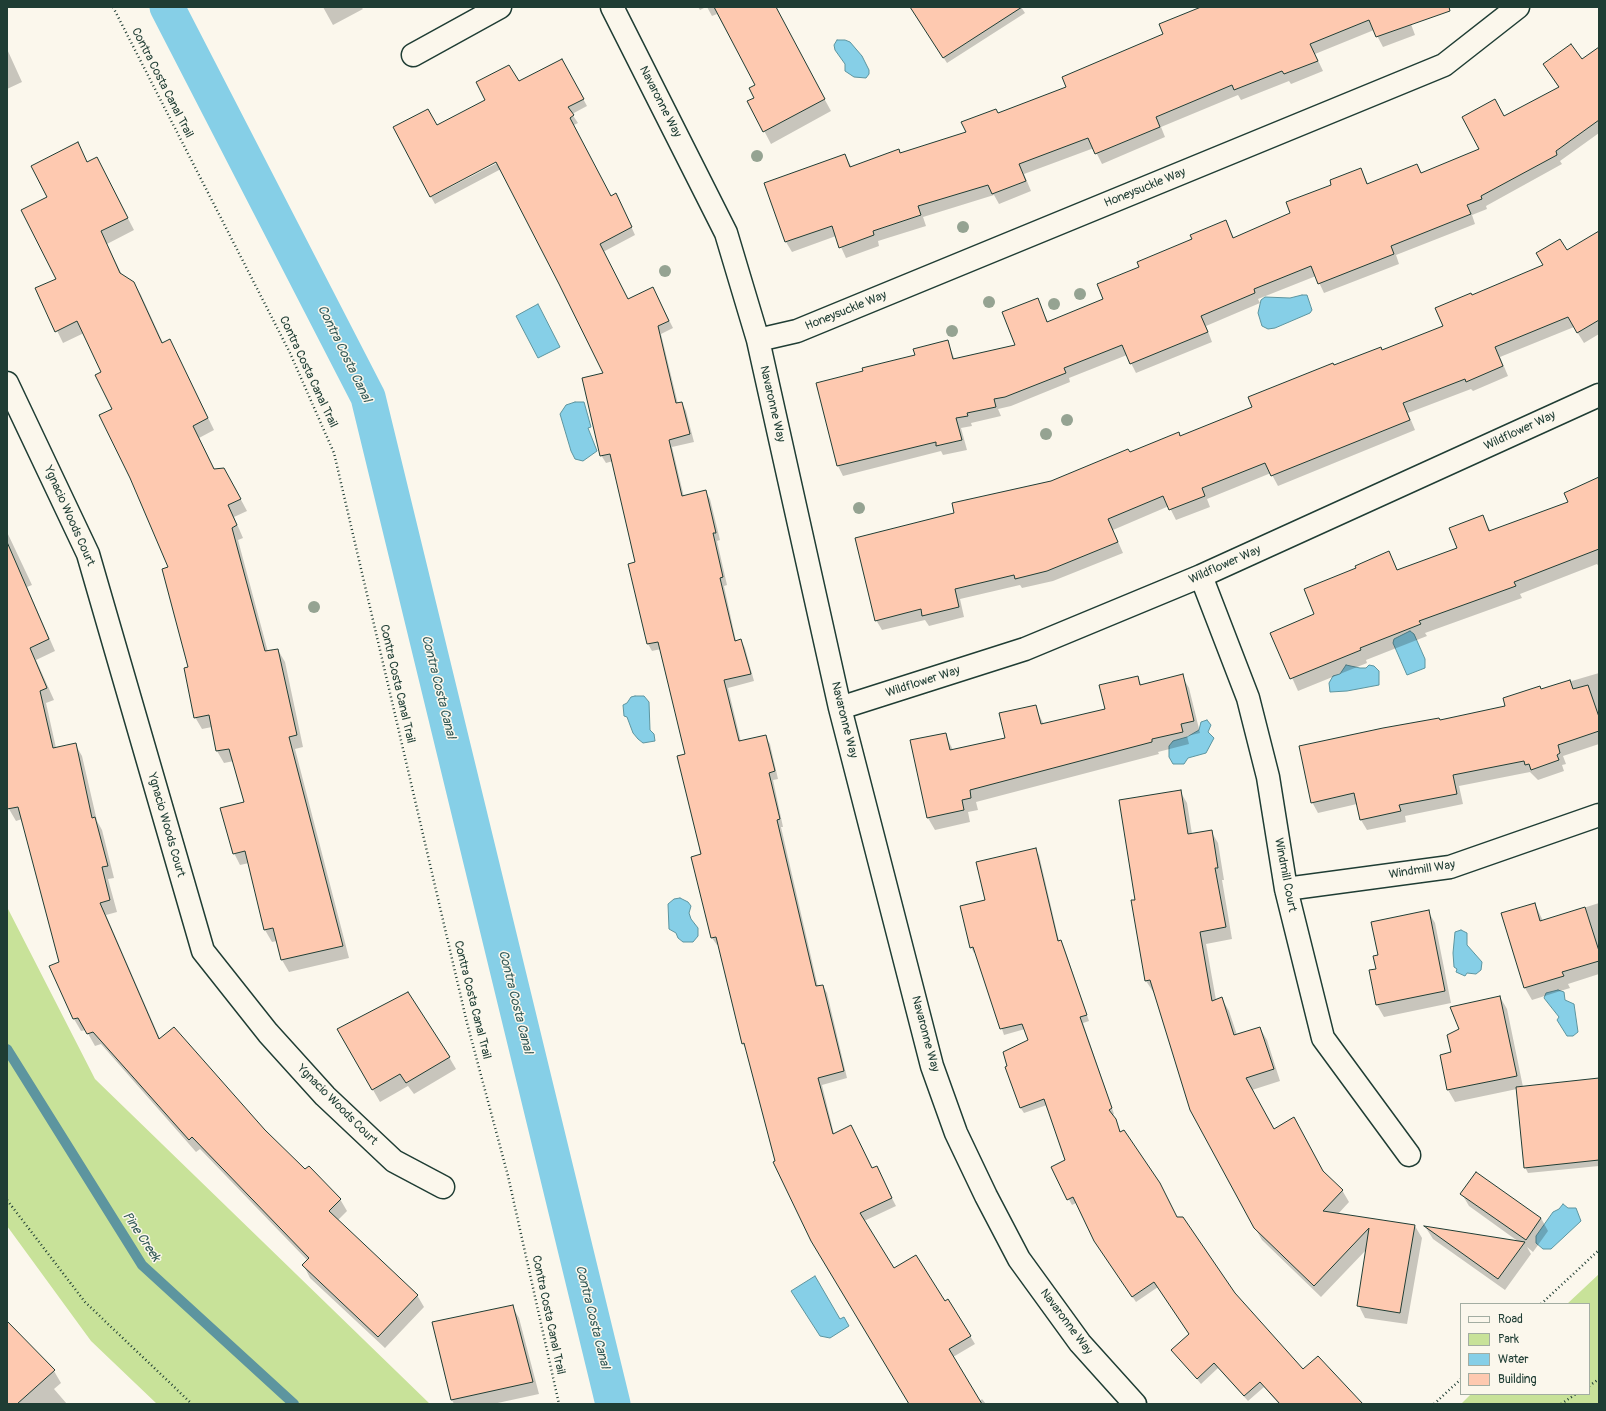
<!DOCTYPE html>
<style>
body{margin:0}
#map{position:relative;width:1606px;height:1411px;overflow:hidden;background:#fbf7ec;font-family:Pangolin,sans-serif}
canvas{display:block}
.frame{position:absolute;inset:0;border:8px solid #1f3d34;pointer-events:none}
.legend{position:absolute;left:1460px;top:1303px;width:130px;height:92px;box-sizing:border-box;background:#fbf7ec;border:1px solid #a3ada2;margin:0;padding:5px 7px;list-style:none;font-size:12px;color:#1f3d34}
.legend li{display:flex;align-items:center;gap:8px;height:20px}
.legend b{width:20px;border:1px solid #a3ada2}
</style>
<div id="map">
<canvas width="1606" height="1411"></canvas>
<div class="frame"></div>
<ul class="legend">
<li><b style="height:5px;background:#fbf7ec"></b>Road</li>
<li><b style="height:11px;background:#c8e299"></b>Park</li>
<li><b style="height:11px;background:#86cfe7"></b>Water</li>
<li><b style="height:11px;background:#fec9b0"></b>Building</li>
</ul>
</div>
<script>
const ctx = document.querySelector('canvas').getContext('2d');
ctx.lineJoin = 'round';
function fillPath(path, color) { ctx.fillStyle = color; ctx.fill(path, 'evenodd'); }
const poly = rows => new Path2D(rows.map(r => 'M' + r).join(''));
function trace(path, color, width, dash) { ctx.strokeStyle = color; ctx.lineWidth = width; ctx.lineCap = dash ? 'butt' : 'round'; ctx.setLineDash(dash || []); ctx.stroke(path); }
function label(font, color, halo, rows, align = 'center') {
  ctx.font = font + ' Pangolin,sans-serif'; ctx.lineWidth = 3; ctx.setLineDash([]); ctx.textBaseline = 'middle'; ctx.strokeStyle = halo; ctx.fillStyle = color; for (const [text, x, y, turn = 0] of rows) {
    ctx.save(); ctx.translate(x, y); ctx.rotate((+turn || 0) * Math.PI / 180); ctx.textAlign = isNaN(turn) ? turn : align; if (halo) ctx.strokeText(text, 0, 0); ctx.fillText(text, 0, 0); ctx.restore();
  }
}
const green = poly([
 [7,907,95,1079,430,1404,157,1404,91,1341,7,1226],
 [1599,1274,1599,1404,1461,1404,1471,1394,1589,1394,1589,1304,1567,1304]
]);
const water = poly([
 [837,40,845,40,850,42,862,56,869,70,869,74,866,78,854,77,845,71,845,64,835,50,834,45,837,40],
 [1302,295,1307,295,1312,310,1310,313,1275,328,1268,329,1262,326,1258,313,1261,300,1265,297,1290,298,1302,295],
 [538,304,560,347,538,358,516,316,538,304],
 [575,402,584,402,591,427,588,428,597,451,583,461,575,459,571,451,560,414,566,405,575,402],
 [1410,631,1414,634,1425,659,1425,668,1407,675,1393,643,1394,639,1410,631],
 [1346,665,1360,668,1366,668,1369,665,1374,666,1379,671,1379,685,1347,691,1330,692,1329,683,1333,676,1340,674,1346,665],
 [635,696,644,696,649,702,650,730,654,734,655,741,643,743,638,739,633,733,627,717,624,716,623,705,627,703,631,697,635,696],
 [1207,720,1211,725,1208,732,1214,738,1206,753,1188,758,1184,764,1173,764,1169,757,1169,746,1173,741,1187,737,1199,730,1201,722,1207,720],
 [680,898,688,902,691,906,689,913,691,919,698,928,698,936,693,942,683,942,678,938,676,933,669,929,668,904,674,899,680,898],
 [1461,930,1467,933,1467,945,1482,962,1481,970,1476,974,1467,973,1465,976,1456,972,1457,969,1454,967,1453,953,1455,932,1461,930],
 [1558,990,1564,992,1565,1000,1574,1004,1578,1032,1573,1036,1567,1036,1557,1020,1559,1017,1544,998,1546,993,1558,990],
 [1563,1204,1568,1208,1576,1208,1581,1221,1551,1249,1543,1249,1536,1243,1536,1236,1553,1212,1559,1209,1563,1204],
 [815,1276,840,1319,844,1317,849,1326,830,1338,820,1336,791,1291,815,1276]
]);
const shadow = poly([
 [323,7,361,7,363,9,333,25],
 [698,7,706,7,700,10],
 [707,7,774,7,831,111,771,144,749,102,755,98,757,85,717,14,712,16],
 [910,7,1021,7,1025,13,947,63],
 [1204,7,1433,7,1408,16,1415,35,1383,47,1374,30,1315,54,1323,71,1291,84,1289,81,1241,100,1238,95,1161,127,1165,137,1102,164,1094,148,1024,174,1031,191,999,204,994,195,923,217,926,226,878,241,879,246,846,258,836,236,792,252,786,242,845,155,852,168,967,133,998,113,1068,87,1164,35],
 [1599,48,1599,133,1560,161,1562,164,1486,206,1487,209,1472,215,1475,224,1396,255,1399,264,1324,293,1316,276,1258,299,1260,303,1206,326,1212,342,1136,373,1127,355,1069,378,1070,382,1011,406,998,409,1001,416,971,423,972,426,961,428,967,450,943,455,941,451,843,476,838,466,817,384,864,372,916,356,947,341,955,360,1017,346,1037,299,1048,322,1105,300,1140,267,1194,240,1225,221,1234,238,1291,214,1332,185,1361,169,1368,184,1417,165,1421,173,1481,150,1504,118,1559,88,1544,65,1582,60],
 [7,49,22,82,7,89],
 [562,60,587,106,572,114,578,123,574,125,611,197,620,202,635,235,603,252,628,300,657,296,673,328,661,334,678,404,682,403,686,411,694,442,672,447,684,497,706,492,710,499,720,540,717,541,727,585,724,586,736,641,741,640,745,648,754,681,728,688,741,742,765,736,770,744,778,779,773,780,783,827,781,827,818,987,823,986,827,993,847,1078,822,1085,834,1134,872,1169,880,1175,896,1206,864,1221,894,1270,944,1303,948,1300,975,1344,953,1357,980,1401,982,1399,986,1404,910,1404,776,1162,747,1051,743,1044,719,945,717,945,712,938,686,755,661,649,652,651,648,644,636,563,613,461,606,463,601,455,604,374,560,283,501,169,435,204,431,197,501,161,437,126],
 [77,144,88,163,103,170,134,230,107,244,122,275,134,283,141,295,163,343,170,340,176,352,214,430,199,438,215,470,231,481,247,511,234,517,243,538,238,540,268,652,278,650,285,662,303,747,295,749,349,958,289,972,282,960,277,941,272,942,265,930,249,863,240,865,234,853,245,802,234,761,224,763,217,751,212,727,202,729,195,717,190,668,170,568,113,410,102,373,84,333,63,343,37,289,57,279,48,198],
 [1566,252,1599,269,1599,334,1584,343,1574,327,1500,357,1508,376,1473,391,1471,389,1408,413,1415,430,1278,486,1271,473,1207,499,1210,507,1176,520,1169,506,1113,530,1123,553,1053,581,1022,588,1020,585,960,599,964,617,929,626,925,620,882,630,876,620,955,514,1180,437,1254,407,1334,367,1382,351,1444,327,1472,296,1544,266],
 [1599,478,1599,567,1597,564,1520,594,1522,598,1425,633,1427,636,1366,660,1367,663,1298,691,1272,633,1316,615,1357,568,1389,552,1398,571,1458,548,1483,516,1491,532,1569,502],
 [7,532,32,585,27,587,55,651,36,660,54,700,46,703,56,748,75,744,82,756,97,821,102,830,114,878,108,879,117,912,106,915,160,1039,264,1131,305,1170,340,1199,347,1211,338,1220,417,1295,424,1307,385,1348,310,1278,304,1266,308,1261,200,1149,196,1152,101,1044,95,1046,86,1030,81,1031,74,1019,51,967,60,962,22,819,16,821,9,809,7,800],
 [1599,673,1599,744,1563,756,1566,764,1562,765,1564,771,1538,780,1530,772,1459,786,1463,804,1405,816,1406,822,1367,830,1361,820,1357,804,1318,813,1312,802,1440,721,1507,707,1541,690],
 [1182,676,1189,688,1200,733,1187,736,1189,744,1158,752,1159,754,976,802,978,810,968,812,970,822,935,830,928,818,945,734,953,750,1006,738,1035,706,1044,725,1106,710,1137,677,1142,686],
 [1180,791,1187,803,1192,834,1211,831,1218,843,1224,880,1222,880,1232,939,1206,944,1216,1000,1222,999,1229,1011,1237,1035,1260,1028,1267,1040,1280,1081,1252,1090,1274,1130,1342,1190,1349,1202,1338,1214,1415,1226,1422,1238,1407,1324,1365,1318,1359,1306,1367,1249,1321,1297,1262,1240,1255,1228,1154,993,1146,981,1132,901,1136,901],
 [1035,849,1039,855,1059,941,1061,941,1064,947,1089,1021,1083,1023,1114,1114,1112,1116,1121,1133,1177,1218,1235,1294,1303,1371,1361,1404,1279,1404,1264,1387,1248,1401,1218,1368,1201,1384,1173,1350,1190,1335,1158,1287,1136,1302,1099,1247,1076,1203,1072,1205,1052,1168,1067,1160,1047,1105,1024,1113,1020,1107,1029,1040,1025,1029,1004,1035,976,952,974,953,971,947,987,901],
 [1599,903,1599,974,1568,984,1570,988,1532,1000,1525,988,1502,914,1535,904,1543,921],
 [1428,911,1435,923,1451,1003,1384,1017,1377,1005,1370,971,1377,970,1379,956],
 [1500,997,1507,1009,1523,1087,1599,1079,1599,1166,1528,1173,1525,1167,1517,1089,1455,1102,1448,1090,1441,1055,1452,1053,1460,1029],
 [338,1029,449,1057,456,1069,414,1094,408,1086,380,1102],
 [1462,1194,1541,1218,1548,1231,1533,1252,1527,1247,1531,1254,1505,1290,1433,1239,1426,1228,1519,1242,1469,1206],
 [512,1306,519,1318,539,1394,493,1404,454,1404,452,1400],
 [7,1322,54,1371,61,1383,54,1389,67,1404,7,1404]
]);
const stream = poly([
 [7,1049,142,1265,294,1404]
]);
const canal = poly([
 [167,7,368,397,613,1404]
]);
const building = poly([
 [714,7,776,7,825,99,763,132,747,101,754,98,749,88,755,85,714,7],
 [910,7,1022,7,943,58,910,7],
 [1201,7,1449,7,1450,11,1376,37,1369,20,1310,44,1318,61,1284,74,1282,71,1234,90,1232,85,1156,117,1160,127,1095,154,1088,138,1019,164,1026,181,992,194,988,185,918,206,921,215,873,231,874,235,839,248,832,226,785,242,764,183,845,154,850,167,899,149,900,153,966,132,961,122,996,109,998,113,1066,87,1062,77,1163,34,1159,24,1201,7],
 [1571,44,1582,59,1599,47,1599,120,1556,151,1557,155,1481,196,1482,199,1467,205,1471,214,1391,246,1394,254,1318,284,1311,266,1254,289,1255,293,1201,316,1208,332,1130,364,1122,345,1064,368,1066,373,1005,397,994,399,996,407,967,413,968,416,956,418,962,440,936,446,936,442,837,466,816,383,863,371,862,368,915,355,913,349,948,340,953,359,1015,345,1002,312,1038,298,1047,322,1103,299,1097,284,1139,267,1137,262,1192,239,1190,235,1226,220,1233,238,1290,213,1286,202,1331,185,1330,180,1361,168,1367,184,1417,164,1421,173,1479,149,1462,117,1495,99,1504,116,1559,87,1543,64,1571,44],
 [562,59,584,99,568,107,574,115,570,118,611,196,616,193,632,227,600,244,628,299,653,287,669,321,658,326,676,403,682,402,690,434,669,440,682,496,706,490,716,533,713,533,723,577,720,578,735,641,741,639,751,674,724,680,739,741,766,735,775,771,769,773,780,819,777,820,816,986,823,985,844,1071,818,1078,833,1134,851,1125,872,1168,877,1166,892,1198,860,1213,894,1268,916,1255,945,1301,948,1299,971,1336,949,1349,982,1404,909,1404,811,1241,773,1162,775,1161,744,1043,742,1044,716,937,711,938,691,857,701,854,677,756,685,754,658,642,647,644,628,564,635,562,610,454,600,456,582,378,603,373,559,284,496,162,430,197,393,127,428,109,437,125,485,100,476,82,509,65,519,81,562,59],
 [78,142,87,162,97,157,128,218,101,231,120,273,134,282,162,343,170,339,208,418,193,426,214,469,224,468,241,499,228,505,237,525,232,528,265,651,278,649,297,735,289,737,343,946,281,960,273,928,264,930,245,851,233,854,220,808,244,802,229,749,216,751,209,715,194,718,184,668,188,667,162,569,168,567,130,478,99,415,112,409,95,375,101,372,77,321,55,332,35,288,56,279,21,210,47,197,31,166,78,142],
 [1599,231,1599,320,1577,333,1568,317,1495,347,1503,366,1466,382,1465,379,1403,403,1410,420,1271,476,1265,463,1202,488,1205,496,1169,510,1163,496,1108,519,1118,542,1047,571,1015,579,1014,575,955,589,959,607,922,616,921,609,875,621,855,538,954,513,952,503,1051,481,1128,449,1130,452,1179,432,1180,436,1252,407,1248,397,1333,363,1334,365,1381,347,1382,350,1443,326,1435,308,1471,293,1472,295,1543,265,1536,253,1560,239,1567,250,1599,231],
 [1599,477,1599,549,1514,582,1516,586,1419,621,1421,624,1360,648,1361,650,1290,679,1270,633,1314,614,1304,589,1356,568,1355,566,1389,551,1397,570,1457,548,1449,528,1483,515,1489,531,1568,502,1564,493,1599,477],
 [7,542,49,639,30,648,47,688,40,691,53,748,76,743,92,818,95,817,108,866,102,867,110,900,100,903,159,1039,174,1027,265,1130,305,1169,309,1166,341,1199,329,1211,418,1295,378,1337,302,1265,309,1258,192,1137,189,1140,93,1032,87,1034,78,1018,73,1019,49,966,59,962,18,807,7,809,7,542],
 [1183,674,1194,721,1181,724,1183,732,1152,739,1152,742,970,790,971,798,962,800,964,810,927,818,910,740,946,733,950,750,1005,738,999,713,1036,705,1041,724,1105,709,1099,685,1138,676,1140,685,1183,674],
 [1570,680,1573,689,1588,685,1599,717,1599,731,1558,745,1560,753,1557,755,1559,760,1531,770,1529,764,1525,765,1524,761,1453,775,1457,794,1399,805,1401,811,1360,820,1354,793,1311,803,1299,746,1383,728,1439,718,1440,720,1505,706,1503,698,1540,686,1541,689,1570,680],
 [1181,790,1188,834,1212,830,1218,868,1215,868,1226,927,1200,932,1212,1001,1222,997,1234,1035,1260,1027,1274,1069,1246,1078,1274,1129,1294,1117,1323,1171,1343,1190,1323,1211,1415,1225,1400,1313,1357,1306,1369,1228,1314,1286,1254,1228,1190,1110,1150,980,1145,981,1131,900,1135,900,1119,800,1181,790],
 [1036,848,1058,941,1061,940,1087,1015,1080,1017,1112,1108,1109,1110,1116,1119,1120,1132,1124,1130,1160,1183,1177,1217,1183,1217,1235,1293,1303,1369,1318,1356,1363,1404,1280,1404,1260,1382,1244,1396,1214,1363,1197,1379,1171,1350,1189,1334,1154,1282,1132,1297,1094,1241,1073,1197,1067,1200,1051,1167,1065,1160,1044,1099,1020,1108,1005,1067,1007,1066,1003,1052,1028,1040,1022,1024,1000,1029,973,947,970,948,960,906,985,900,976,862,1036,848],
 [1535,903,1540,921,1585,907,1599,951,1599,961,1562,972,1564,976,1524,988,1501,913,1535,903],
 [1429,910,1445,991,1376,1005,1369,970,1376,969,1373,956,1378,955,1371,922,1429,910],
 [408,992,450,1057,406,1083,400,1074,372,1090,337,1029,408,992],
 [1500,996,1517,1076,1447,1090,1440,1055,1451,1052,1447,1035,1459,1029,1450,1007,1500,996],
 [1599,1078,1599,1160,1524,1168,1516,1087,1599,1078],
 [1476,1172,1541,1218,1526,1240,1460,1194,1476,1172],
 [1424,1226,1525,1242,1498,1279,1424,1226],
 [513,1305,533,1382,451,1400,432,1322,513,1305],
 [7,1321,55,1370,17,1404,7,1404,7,1321]
]);
const path = poly([
 [113,7,290,353,334,453,467,1023,508,1176,559,1404],
 [7,1200,85,1302,192,1404],
 [1541,1304,1599,1250],
 [1589,1386,1599,1379],
 [1434,1404,1461,1379],
 [1561,1404,1576,1394]
]);
const minor = poly([
 [612,7,726,233,758,340,840,708,932,1066,956,1133,986,1196,1019,1259,1080,1343,1135,1404],
 [413,55,500,7],
 [758,340,797,331,1444,65,1518,7],
 [7,383,88,554,203,951,268,1033,325,1096,394,1161,443,1187],
 [1201,576,1248,698,1268,777,1286,889,1323,1038,1409,1155],
 [840,708,1025,649,1201,576,1599,395],
 [1286,889,1450,867,1599,815]
]);
const trees = [
 [757,156],
 [963,227],
 [665,271],
 [1080,294],
 [989,302],
 [1054,304],
 [952,331],
 [1067,420],
 [1046,434],
 [859,508],
 [314,607]
];
const streetNames = [
 ["Contra Costa Canal Trail",162,83,63],
 ["Navaronne Way",660,102,63],
 ["Honeysuckle Way",1145,188,-22],
 ["Honeysuckle Way",846,311,-22],
 ["Contra Costa Canal Trail",308,372,65],
 ["Navaronne Way",772,404,77],
 ["Wildflower Way",1520,431,-25],
 ["Ygnacio Woods Court",69,516,66],
 ["Wildflower Way",1225,565,-24],
 ["Wildflower Way",923,682,-18],
 ["Contra Costa Canal Trail",397,684,77],
 ["Navaronne Way",844,720,76],
 ["Ygnacio Woods Court",166,825,74],
 ["Windmill Way",1422,870,-9],
 ["Windmill Court",1285,875,79],
 ["Contra Costa Canal Trail",472,1000,76],
 ["Navaronne Way",925,1034,75],
 ["Ygnacio Woods Court",337,1105,45],
 ["Contra Costa Canal Trail",548,1315,78],
 ["Navaronne Way",1066,1322,53]
];
const waterNames = [
 ["Contra Costa Canal",344,354,64],
 ["Contra Costa Canal",438,687,76],
 ["Contra Costa Canal",515,1002,76],
 ["Pine Creek",141,1237,56],
 ["Contra Costa Canal",592,1317,76]
];
fillPath(green, '#c8e299');
fillPath(water, '#86cfe7');
trace(water, '#5d959f', 1);
fillPath(shadow, '#0003');
trace(stream, '#5d959f', 10);
trace(canal, '#86cfe7', 35);
fillPath(building, '#fec9b0');
trace(building, '#1f3d34', 1);
trace(minor, '#1f3d34', 25);
trace(path, '#1f3d34', 2.5, [1, 3]);
trace(minor, '#fbf7ec', 22);
ctx.fillStyle = '#95a392';
for (const [x, y] of trees) { ctx.beginPath(); ctx.arc(x, y, 6, 0, 2 * Math.PI); ctx.fill(); }
label('12px', '#1f3d34', '#fbf7ec', streetNames);
label('italic 13px', '#345a58', '#fbf7ec', waterNames);
</script>
